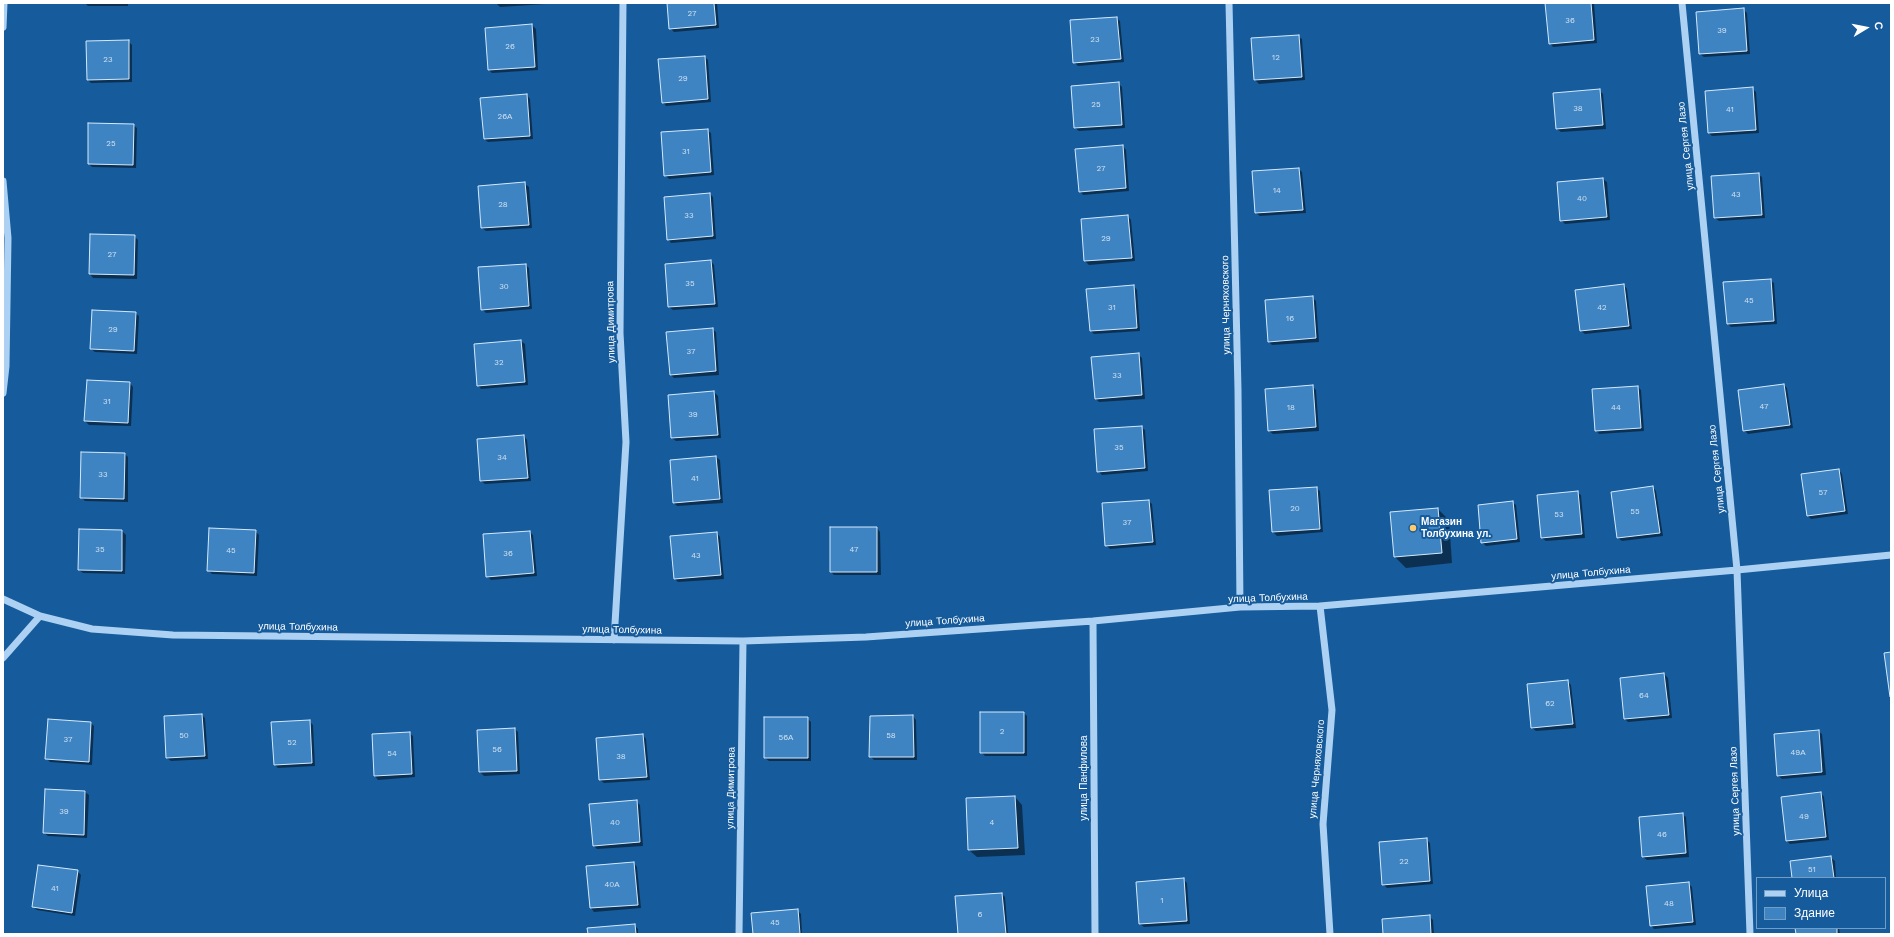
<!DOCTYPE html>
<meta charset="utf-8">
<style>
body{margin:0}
#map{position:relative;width:1894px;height:937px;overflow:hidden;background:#165b9b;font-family:"Work Sans",sans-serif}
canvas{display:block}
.frame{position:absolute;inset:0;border:4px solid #fff;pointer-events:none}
.legend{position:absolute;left:1756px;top:877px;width:130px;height:52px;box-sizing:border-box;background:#165b9b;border:1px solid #739dc3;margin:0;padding:5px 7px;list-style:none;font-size:12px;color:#fff}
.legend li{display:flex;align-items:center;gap:8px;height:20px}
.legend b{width:20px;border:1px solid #739dc3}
.north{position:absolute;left:1846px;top:8px;width:40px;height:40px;-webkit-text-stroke:3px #165b9b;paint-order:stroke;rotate:80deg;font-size:11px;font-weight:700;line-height:16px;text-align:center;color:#fff}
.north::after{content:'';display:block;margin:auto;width:14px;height:18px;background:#fff;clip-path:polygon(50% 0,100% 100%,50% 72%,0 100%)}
</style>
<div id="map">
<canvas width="1894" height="937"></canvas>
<div class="frame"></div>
<ul class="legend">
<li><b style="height:5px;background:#acd1f2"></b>Улица</li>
<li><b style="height:11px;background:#3f84c2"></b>Здание</li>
</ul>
<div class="north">С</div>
</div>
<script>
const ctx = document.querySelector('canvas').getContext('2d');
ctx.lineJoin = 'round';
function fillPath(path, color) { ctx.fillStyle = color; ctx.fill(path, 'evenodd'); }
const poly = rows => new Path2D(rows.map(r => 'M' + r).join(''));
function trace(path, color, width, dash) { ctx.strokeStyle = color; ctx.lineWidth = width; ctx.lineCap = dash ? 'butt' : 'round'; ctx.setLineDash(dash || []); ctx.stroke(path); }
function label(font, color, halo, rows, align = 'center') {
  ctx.font = font + ' "Work Sans",sans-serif'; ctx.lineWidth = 4; ctx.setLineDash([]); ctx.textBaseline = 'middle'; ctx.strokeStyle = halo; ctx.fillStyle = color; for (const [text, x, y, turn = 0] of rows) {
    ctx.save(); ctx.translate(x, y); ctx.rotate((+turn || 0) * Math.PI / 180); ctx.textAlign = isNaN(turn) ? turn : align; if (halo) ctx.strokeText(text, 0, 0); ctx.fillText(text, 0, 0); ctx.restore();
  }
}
const shadow = poly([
 [85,3,128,3,128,6,88,6],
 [496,3,546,3,546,4,500,7],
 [668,3,717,3,719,28,674,32,670,28],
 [1546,3,1594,3,1597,43,1553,47,1550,43],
 [1744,10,1747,13,1750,54,1704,57,1700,54],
 [1117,18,1120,21,1124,62,1078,66,1074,62],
 [532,25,536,29,538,70,492,73,489,70],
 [1298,36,1302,39,1305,80,1259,84,1255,80,1252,39],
 [128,41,132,45,132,82,91,83,88,80],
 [705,57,708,60,711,102,666,106,663,102],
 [1118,83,1122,87,1125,128,1079,131,1075,128],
 [1752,88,1756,92,1759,133,1712,136,1709,133],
 [1599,90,1603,94,1606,129,1561,132,1557,129],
 [527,95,530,99,533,139,488,142,484,139],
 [133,125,137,128,136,168,92,167,89,164],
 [707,130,711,133,714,175,669,179,665,175],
 [1123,146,1126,150,1129,191,1083,195,1080,191],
 [1299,169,1302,172,1306,213,1260,216,1256,213,1253,172],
 [1758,174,1762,177,1765,218,1719,221,1715,218],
 [1603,179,1607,182,1610,220,1565,224,1561,220],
 [525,184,529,187,532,228,486,231,482,228],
 [710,194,713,197,716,239,671,243,668,239],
 [1128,216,1131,220,1135,261,1089,265,1085,261,1082,220],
 [91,235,134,236,138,240,137,279,93,278,90,274],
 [711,261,714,265,718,307,673,310,669,307],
 [526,265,529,268,532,309,486,313,482,309],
 [1770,280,1774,283,1777,324,1731,327,1728,324],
 [1624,285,1627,289,1632,329,1585,334,1581,331],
 [1134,286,1137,290,1140,331,1094,334,1091,331],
 [1312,297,1316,301,1319,342,1272,345,1269,342],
 [135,313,139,316,137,354,95,352,91,349],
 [712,329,716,332,719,375,674,378,671,375],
 [521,341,525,344,528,385,481,389,478,385],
 [1138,354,1142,358,1145,399,1099,402,1096,399],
 [130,383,133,387,131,426,89,425,85,421],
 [1784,385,1787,388,1793,428,1748,434,1744,430],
 [1312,386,1316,390,1319,431,1273,434,1269,431],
 [1638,387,1641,390,1644,431,1599,434,1596,430],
 [714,392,718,396,721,438,676,441,672,438],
 [1141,427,1145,430,1148,471,1102,475,1098,471],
 [524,436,527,440,531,481,485,484,481,481],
 [125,454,128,457,128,502,85,501,81,497],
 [716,457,720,460,723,503,677,506,674,503],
 [1839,470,1842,474,1848,514,1811,519,1808,516,1802,475],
 [1653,487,1656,491,1663,536,1622,541,1618,538],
 [1316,488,1320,491,1323,532,1277,536,1273,532,1270,491],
 [1577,492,1581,495,1585,538,1546,541,1542,538],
 [1149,501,1152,504,1156,545,1110,549,1106,545],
 [1512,502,1516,505,1520,542,1486,546,1482,542],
 [1438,509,1449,520,1452,563,1406,568,1395,557],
 [877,528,880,532,881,575,834,575,831,572],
 [80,530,122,531,126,535,125,574,83,573,79,570],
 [255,531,259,535,257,576,212,574,208,570],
 [530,532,533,535,537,576,491,580,487,576],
 [717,533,720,537,724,579,678,582,675,579],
 [1664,674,1668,678,1672,718,1628,722,1625,719,1621,679],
 [1567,681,1571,685,1576,728,1536,731,1532,728,1528,685],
 [1024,713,1027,716,1027,756,985,756,981,752],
 [202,715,205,718,208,759,171,761,167,758],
 [913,716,916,720,917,760,874,760,870,756],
 [807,718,811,722,811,761,769,761,765,758],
 [309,721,313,725,315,766,278,768,275,765],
 [91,723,94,726,92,765,50,762,46,758],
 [515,729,518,732,520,774,484,776,480,772,478,731],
 [1818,731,1822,734,1826,775,1782,779,1778,776],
 [409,733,413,736,415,777,378,780,375,776,373,735],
 [643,735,646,739,650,780,604,783,600,780],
 [85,792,89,795,87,838,48,836,44,833],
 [1821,793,1824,797,1829,840,1790,844,1787,841],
 [1015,797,1022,805,1025,855,977,857,969,850],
 [636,801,640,805,643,846,597,849,594,846],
 [1682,814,1686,817,1689,857,1647,860,1643,857],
 [1426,839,1430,843,1433,884,1387,888,1383,884],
 [1831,858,1835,861,1836,878,1793,878],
 [634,863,637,867,641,908,594,912,591,908,587,867],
 [77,871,81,875,75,916,37,910,33,907],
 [1183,879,1187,883,1190,924,1144,927,1140,924],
 [1688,883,1692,887,1696,925,1654,929,1651,925],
 [1002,894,1005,897,1008,934,959,934],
 [797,910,801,914,802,934,754,934],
 [1429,916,1433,920,1434,934,1384,934],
 [634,925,638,929,638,934,589,934],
 [1807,928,1839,928,1840,934,1797,934]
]);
const building = poly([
 [667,3,714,3,716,25,669,29,667,3],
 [1545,3,1591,3,1594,40,1549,44,1545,3],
 [1744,8,1747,51,1699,54,1696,12,1744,8],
 [1117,17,1121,59,1073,63,1070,20,1117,17],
 [532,24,535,67,488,70,485,28,532,24],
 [1299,35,1302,77,1254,80,1251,38,1299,35],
 [129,40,129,79,87,80,86,41,129,40],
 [705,56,708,99,662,103,658,59,705,56],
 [1119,82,1122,125,1074,128,1071,86,1119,82],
 [1753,87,1756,130,1708,133,1705,91,1753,87],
 [1600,89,1603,125,1556,129,1553,93,1600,89],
 [527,94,530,136,484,139,480,98,527,94],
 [88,123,134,124,133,165,88,164,88,123],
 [708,129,711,172,664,176,661,132,708,129],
 [1123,145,1126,188,1079,192,1075,149,1123,145],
 [1299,168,1303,210,1255,213,1252,171,1299,168],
 [1759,173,1762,215,1714,218,1711,176,1759,173],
 [1603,178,1607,217,1560,221,1557,182,1603,178],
 [525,182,529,225,481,228,478,186,525,182],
 [710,193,713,236,667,240,664,197,710,193],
 [1128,215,1132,258,1084,261,1081,219,1128,215],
 [90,234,135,235,134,275,89,274,90,234],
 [711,260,715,304,668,307,665,264,711,260],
 [526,264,529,306,481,310,478,267,526,264],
 [1771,279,1774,321,1727,324,1723,282,1771,279],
 [1624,284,1629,326,1580,331,1575,290,1624,284],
 [1134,285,1137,328,1090,331,1086,289,1134,285],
 [1313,296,1316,338,1268,342,1265,300,1313,296],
 [92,310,136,312,134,351,90,349,92,310],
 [713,328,716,371,670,375,666,332,713,328],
 [521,340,525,382,477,386,474,344,521,340],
 [1139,353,1142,395,1095,399,1091,357,1139,353],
 [87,380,130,382,128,423,84,421,87,380],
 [1784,384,1790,425,1743,431,1738,390,1784,384],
 [1313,385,1316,427,1268,431,1265,389,1313,385],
 [1638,386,1641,428,1595,431,1592,389,1638,386],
 [714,391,718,435,671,438,668,395,714,391],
 [1142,426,1145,468,1097,472,1094,429,1142,426],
 [524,435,528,478,480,481,477,439,524,435],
 [81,452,125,453,124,499,80,498,81,452],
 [716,456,720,499,673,503,670,460,716,456],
 [1839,469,1845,511,1807,516,1801,474,1839,469],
 [1653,486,1660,533,1617,538,1611,492,1653,486],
 [1317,487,1320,529,1272,532,1269,490,1317,487],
 [1578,491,1582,534,1541,538,1537,495,1578,491],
 [1149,500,1153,542,1105,546,1102,503,1149,500],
 [1513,501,1517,539,1481,543,1478,505,1513,501],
 [1438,508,1442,553,1394,557,1390,512,1438,508],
 [830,527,877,527,877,572,830,572,830,527],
 [209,528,256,530,254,573,207,571,209,528],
 [79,529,122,530,122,571,78,570,79,529],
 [530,531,534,573,486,577,483,534,530,531],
 [717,532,721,575,674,579,670,536,717,532],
 [1891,652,1891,697,1890,697,1884,653,1891,652],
 [1664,673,1669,715,1624,719,1620,678,1664,673],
 [1568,680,1573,724,1531,728,1527,684,1568,680],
 [980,712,1024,712,1024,753,980,753,980,712],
 [202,714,205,756,166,758,164,716,202,714],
 [913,715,914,757,869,757,870,716,913,715],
 [764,717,808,717,808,758,764,758,764,717],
 [48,719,91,722,89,762,45,759,48,719],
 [310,720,312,763,274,765,271,722,310,720],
 [515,728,517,771,479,772,477,730,515,728],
 [1819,730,1822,772,1777,776,1774,734,1819,730],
 [410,732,412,774,374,776,372,734,410,732],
 [643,734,647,777,599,780,596,738,643,734],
 [45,789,85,791,84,835,43,833,45,789],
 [1821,792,1826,837,1786,841,1781,797,1821,792],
 [1015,796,1018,848,968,850,966,798,1015,796],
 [637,800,640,842,593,846,589,804,637,800],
 [1683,813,1686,853,1642,857,1639,817,1683,813],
 [1427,838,1430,881,1382,885,1379,842,1427,838],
 [1831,856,1834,878,1792,878,1790,861,1831,856],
 [634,862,638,905,590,908,586,866,634,862],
 [38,865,78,870,72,913,32,907,38,865],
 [1184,878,1187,921,1139,924,1136,882,1184,878],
 [1689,882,1693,922,1650,926,1646,886,1689,882],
 [1002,893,1006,934,958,934,955,896,1002,893],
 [798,909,800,934,753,934,751,913,798,909],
 [1430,915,1431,934,1383,934,1382,919,1430,915],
 [635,924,636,934,588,934,587,928,635,924],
 [1795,928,1837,928,1837,934,1796,934,1795,928]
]);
const minor = poly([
 [1229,3,1238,390,1240,607],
 [1682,3,1737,570,1750,934],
 [3,27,4,3],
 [3,181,8,238,6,366,3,393],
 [3,599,40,616,92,629,173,635,743,641,866,637,1093,621,1240,607,1320,606,1737,570,1891,555],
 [1320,606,1332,710,1323,824,1330,934],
 [1093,621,1095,934],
 [614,640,626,442,620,333,623,3],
 [3,658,40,616],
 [739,934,743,641]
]);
const markers = [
 [1413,528,4,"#ffca6d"]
];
const numberNames = [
 ["27",692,14],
 ["36",1570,21],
 ["39",1722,31],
 ["23",1095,40],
 ["26",510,47],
 ["12",1276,58],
 ["23",108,60],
 ["29",683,79],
 ["25",1096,105],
 ["38",1578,109],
 ["41",1730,110],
 ["26А",505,117],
 ["25",111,144],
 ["31",686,152],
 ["27",1101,169],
 ["14",1277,191],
 ["43",1736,195],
 ["40",1582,199],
 ["28",503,205],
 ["33",689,216],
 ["29",1106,239],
 ["27",112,255],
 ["35",690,284],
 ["30",504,287],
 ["45",1749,301],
 ["31",1112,308],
 ["42",1602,308],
 ["16",1290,319],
 ["29",113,330],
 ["37",691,352],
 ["32",499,363],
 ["33",1117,376],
 ["31",107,402],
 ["47",1764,407],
 ["18",1291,408],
 ["44",1616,408],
 ["39",693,415],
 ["35",1119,448],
 ["34",502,458],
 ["33",103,475],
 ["41",695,479],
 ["57",1823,493],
 ["20",1295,509],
 ["55",1635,512],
 ["53",1559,515],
 ["37",1127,523],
 ["35",100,550],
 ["47",854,550],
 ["45",231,551],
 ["36",508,554],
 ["43",696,556],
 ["64",1644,696],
 ["62",1550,704],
 ["2",1002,732],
 ["50",184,736],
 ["58",891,736],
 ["56А",786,738],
 ["37",68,740],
 ["52",292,743],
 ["56",497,750],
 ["49А",1798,753],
 ["54",392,754],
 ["38",621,757],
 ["39",64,812],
 ["49",1804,817],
 ["40",615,823],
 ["4",992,823],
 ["46",1662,835],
 ["22",1404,862],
 ["51",1812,870],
 ["40А",612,885],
 ["41",55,889],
 ["1",1162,901],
 ["48",1669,904],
 ["6",980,915],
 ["45",775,923]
];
const streetNames = [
 ["улица Сергея Лазо",1686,146,-96],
 ["улица Черняховского",1226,305,-91],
 ["улица Димитрова",611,322,-91],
 ["улица Сергея Лазо",1717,469,-96],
 ["улица Толбухина",1591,573,-5],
 ["улица Толбухина",1268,598,-2],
 ["улица Толбухина",945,621,-4],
 ["улица Толбухина",298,627,1],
 ["улица Толбухина",622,630,1],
 ["улица Черняховского",1317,769,-85],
 ["улица Панфилова",1084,778,-90],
 ["улица Димитрова",731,788,-89],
 ["улица Сергея Лазо",1735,791,-92]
];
const poiNames = [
 ["Магазин",1421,522],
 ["Толбухина ул.",1421,534]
];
fillPath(shadow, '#0007');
fillPath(building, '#3f84c2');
trace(building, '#d4eafd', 1);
trace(minor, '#acd1f2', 7);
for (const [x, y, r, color] of markers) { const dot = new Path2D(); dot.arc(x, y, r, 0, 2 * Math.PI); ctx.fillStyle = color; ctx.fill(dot); trace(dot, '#165b9b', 1.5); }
label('8px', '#cfe0f0', null, numberNames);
label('10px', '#fff', '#165b9b', streetNames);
label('bold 10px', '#fff', '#165b9b', poiNames, 'left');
</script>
